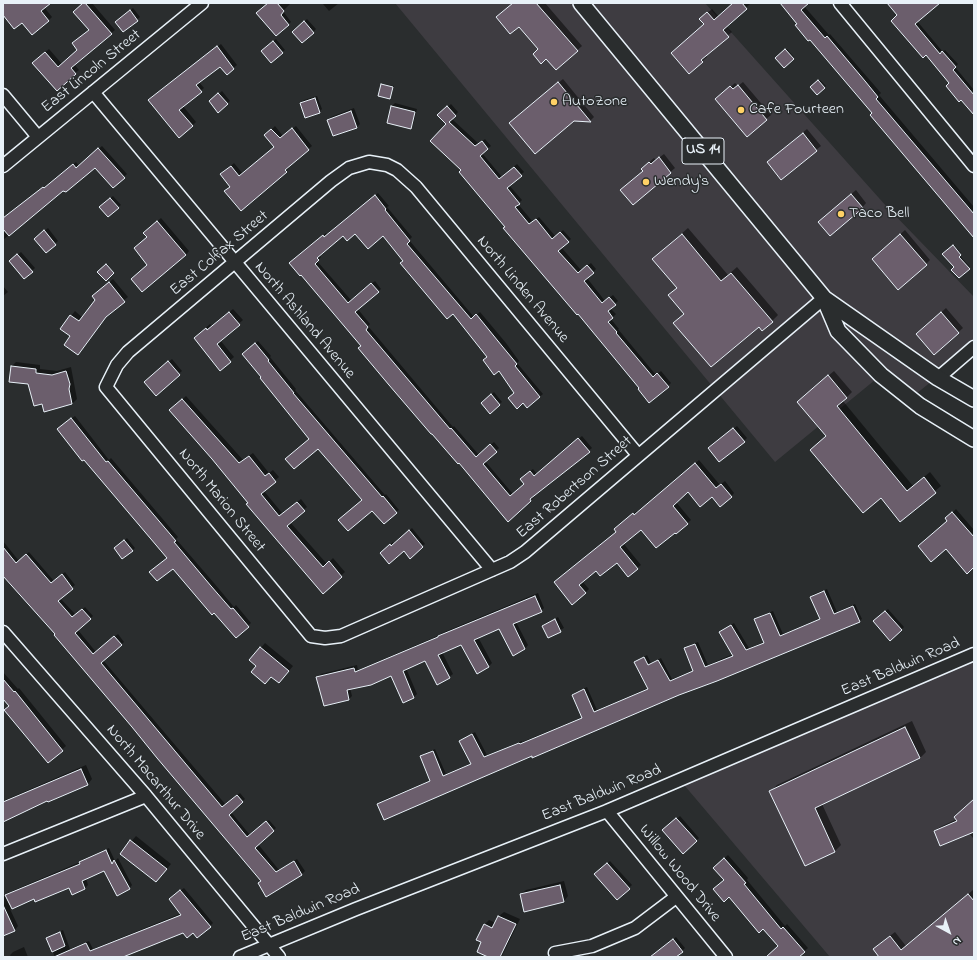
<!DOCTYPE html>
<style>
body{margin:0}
#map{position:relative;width:977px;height:960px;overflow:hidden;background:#2a2d2e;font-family:"Indie Flower",sans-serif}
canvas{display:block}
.frame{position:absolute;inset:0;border:4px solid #e8f1f8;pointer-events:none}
.north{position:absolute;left:929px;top:912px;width:40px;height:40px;-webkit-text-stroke:3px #2a2d2e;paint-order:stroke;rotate:140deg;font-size:11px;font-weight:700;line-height:16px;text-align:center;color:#e8f1f8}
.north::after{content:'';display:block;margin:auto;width:14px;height:18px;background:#e8f1f8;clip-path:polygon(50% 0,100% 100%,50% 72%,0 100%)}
</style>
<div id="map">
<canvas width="977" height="960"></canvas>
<div class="frame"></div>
<div class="north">N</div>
</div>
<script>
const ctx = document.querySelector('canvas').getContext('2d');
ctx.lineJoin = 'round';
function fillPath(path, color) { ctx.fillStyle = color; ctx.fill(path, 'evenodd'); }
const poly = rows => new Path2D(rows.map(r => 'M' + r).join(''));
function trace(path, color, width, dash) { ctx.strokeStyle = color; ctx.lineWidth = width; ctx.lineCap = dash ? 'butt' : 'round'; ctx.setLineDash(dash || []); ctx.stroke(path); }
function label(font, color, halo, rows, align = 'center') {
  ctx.font = font + ' "Indie Flower",sans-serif'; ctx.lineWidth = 3; ctx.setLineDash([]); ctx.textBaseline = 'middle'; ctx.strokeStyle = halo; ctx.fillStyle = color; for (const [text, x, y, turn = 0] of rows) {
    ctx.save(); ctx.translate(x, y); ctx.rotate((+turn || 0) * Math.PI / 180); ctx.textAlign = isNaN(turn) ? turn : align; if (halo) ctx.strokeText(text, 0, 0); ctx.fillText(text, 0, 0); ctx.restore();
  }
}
const built = poly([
 [395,3,705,3,887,207,974,297,974,347,911,398,881,375,775,462],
 [974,654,974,957,830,957,679,779]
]);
const shadow = poly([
 [3,3,49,3,44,7,52,17,48,21,22,21,3,13],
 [84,3,92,3,115,30,74,64,79,70,75,73,37,59,49,49,62,64,79,50,77,40,90,29],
 [268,3,291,3,283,11,291,22,276,35],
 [324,3,339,3,329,11,323,4],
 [513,3,545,3,582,46,556,69,539,49],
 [734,3,750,4,726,26,732,32,705,55,707,57,689,73,705,24,705,15,712,9,719,17],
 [781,3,805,3,804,6,829,35,830,34,881,93,879,95,974,207,974,236,873,112],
 [888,3,923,3,917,21,943,52,945,50,958,64,955,67,974,90,974,114,926,54],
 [133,8,140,17,123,31,119,19],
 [307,19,316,29,313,32,293,32],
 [276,39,285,50,282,52,265,48],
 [221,44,237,65,227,74,220,65,199,82,204,88,183,106,196,122,192,126,153,96],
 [787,49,794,57,784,66,777,58],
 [563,79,594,117,590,121,515,119],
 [820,80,826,86,817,94,811,87],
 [743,82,771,115,766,119,721,95,735,83,738,86],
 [383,84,394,86,390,98,382,85],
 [222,91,230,101,218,111,213,99],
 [317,96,322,109,319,112,301,103,304,100],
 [395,103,417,109,413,125,410,128,392,106],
 [451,104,458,112,452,119,479,144,485,139,491,146,482,153,502,177,517,164,524,172,509,185,522,200,518,204,533,222,539,217,556,237,563,230,571,239,561,247,581,270,591,263,596,269,587,278,605,301,613,295,618,301,610,308,616,314,611,319,619,329,618,329,656,375,661,371,671,383,668,386,641,388,506,226,462,170,447,124,439,115],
 [354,108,360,124,357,127,333,135,328,120,331,117],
 [275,126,283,136,296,126,312,146,288,166,289,168,286,171,241,209,225,171,234,163,243,174,275,147,269,132],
 [807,129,821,146,816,150,773,158],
 [102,146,127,174,113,187,95,166,62,190,3,240,3,219,47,185,47,186,76,162,79,166],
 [664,154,675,168,633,204,647,164,654,158,656,160],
 [856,190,866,203,862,208,819,222],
 [378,193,389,206,387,207,412,237,409,240,474,317,480,312,506,343,519,361,517,363,543,394,527,407,515,393,499,370,453,313,404,261,383,235,355,232,343,235,319,254,321,257,317,261,351,300,375,281,381,289,357,308,370,324,368,326,453,427,454,426,479,455,494,442,499,448,485,461,513,494,525,483,524,476,533,469,537,474,582,436,592,448,533,496,534,497,531,500,508,520,362,345,293,260,326,233,328,235],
 [113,196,121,205,118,207,103,204],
 [161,218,189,251,186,255,148,264,148,229],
 [48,228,58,241,46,252,38,236],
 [688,228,728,275,737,267,778,315,772,321,759,326,685,313,678,288,659,253],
 [905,230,930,260,926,264,878,254],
 [954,245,961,253,959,255,970,267,959,277,955,267,944,254],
 [21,252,35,268,24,278,10,261],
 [107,264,114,272,106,280,98,272],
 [113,279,128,297,108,314,78,354,71,336,61,329,75,311,83,318,96,300,93,296],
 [3,286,8,292,3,296],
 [946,308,963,328,934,354,922,330],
 [233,309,243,320,220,340,234,357,220,369,195,338,210,324,212,326],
 [258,341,271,356,270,357,296,389,295,390,385,495,386,494,399,510,396,512,363,500,310,439,262,377,246,352],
 [172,359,182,371,156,394,148,379],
 [16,362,40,365,40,369,57,371,71,367,77,399,73,403,45,411,42,403,29,383,12,366],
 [834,371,852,392,843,401,913,486,930,472,941,486,900,521,827,436,804,396],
 [494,392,502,402,499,404,485,401],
 [186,396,243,460,253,453,269,473,273,470,279,477,264,491,283,514,301,499,307,507,290,522,327,564,333,558,345,572,323,592,249,503,174,407],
 [75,416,109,460,111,458,178,537,176,539,214,583,234,607,236,605,251,623,236,637,173,567,154,569,168,557,61,426],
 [737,426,747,438,744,441,712,446],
 [699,460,720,485,725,481,734,493,731,497,712,496,689,491,676,502,691,520,676,533,641,528,623,543,641,565,637,568,617,562,596,570,582,581,589,589,585,593,559,578,617,531,619,526,637,511,639,512],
 [956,509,974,530,974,566,946,548,950,515],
 [412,528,425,544,422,546,404,550,384,550,393,542,394,544],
 [127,538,135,548,132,551,118,546],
 [3,541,19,561,29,552,54,581,65,572,75,585,60,598,76,615,85,607,93,616,78,630,96,652,118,634,124,642,103,660,226,805,240,793,245,799,231,812,250,835,269,820,276,828,258,844,279,870,297,859,305,871,302,874,267,896,262,881,57,634,3,572],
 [827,589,837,612,855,604,862,619,859,621,679,694,555,747,481,777,379,804,381,801,431,780,421,757,424,754,435,749,446,774,472,763,460,741,475,732,487,755,522,741,522,742,583,717,573,695,576,692,587,687,597,710,648,688,636,662,647,655,651,663,661,658,672,679,694,670,685,649,688,646,698,642,708,665,733,654,723,630,734,623,749,648,764,642,755,620,758,617,773,611,783,634,821,618,812,597,814,594],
 [538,593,544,608,541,611,516,622,528,645,525,649,500,628,478,637,492,663,489,666,461,644,442,652,453,674,449,677,426,660,406,668,417,694,414,697,403,701,392,675,350,688,352,696,349,699,317,678,321,674,357,665,358,670,440,635,442,633],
 [888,609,904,627,901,630,877,619],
 [558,617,564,628,548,637,543,626],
 [265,643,293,666,283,678,257,666,251,660],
 [3,672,18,689,19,688,66,746,48,762,3,697],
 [912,721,926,752,920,758,822,804,841,845,835,851,805,865,771,791,777,785],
 [86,765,92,779,88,784,48,801,48,800,3,821,3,801],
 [974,800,974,836,973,838,969,833,935,831,940,827,957,819],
 [680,816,699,838,696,841,666,828],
 [136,836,171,864,160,877,121,853],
 [109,848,115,861,118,858,132,885,129,889,105,870,86,878,88,885,85,888,72,894,69,887,34,898,10,909,18,926,15,930,3,935,3,895,80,862,84,859],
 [728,855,748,878,747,880,785,926,787,924,808,948,800,955,802,957,772,957,779,946,725,880,718,864],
 [610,861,632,885,617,899,596,874],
 [564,881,568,896,564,901,521,894,526,890],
 [184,888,213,923,210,926,193,932,183,932,122,957,55,957,47,938,50,936,63,930,70,949,89,941,93,949,182,913,173,896],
 [973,890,974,892,974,957,880,957,878,945,895,932,906,946],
 [504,912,520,919,502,956,490,957,482,942,484,925,489,920,496,923,499,916],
 [676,937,685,948,682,951,674,957,650,957],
 [24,947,28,957,11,957,10,955,13,952]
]);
const building = poly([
 [3,3,51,3,41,11,49,21,32,35,22,23,14,29,3,15,3,3],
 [83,3,85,3,112,34,71,68,76,74,57,91,32,63,45,52,58,67,77,50,72,43,89,30,73,12,83,3],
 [268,3,277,3,284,11,281,15,289,25,276,36,256,13,268,3],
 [513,3,536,3,578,51,556,70,546,59,541,64,533,54,538,49,519,27,510,34,496,17,513,3],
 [733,3,742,3,747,9,723,30,729,37,701,60,703,62,689,74,671,53,704,24,699,19,707,12,714,20,733,3],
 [780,3,809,3,801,10,825,38,827,36,865,81,878,97,876,99,974,214,974,238,870,115,872,113,810,40,808,41,795,25,797,24,780,3],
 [887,3,940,3,915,24,940,54,942,51,956,67,953,70,974,95,974,115,961,100,959,102,946,86,949,83,926,55,923,58,891,21,897,15,887,3],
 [130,10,138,21,123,32,115,22,130,10],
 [304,21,314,33,302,43,292,32,304,21],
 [273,41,283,53,271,63,261,51,273,41],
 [217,46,234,69,227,75,220,67,196,85,202,92,179,110,193,126,179,138,148,100,217,46],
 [785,49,794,59,784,68,775,58,785,49],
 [818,80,825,88,817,95,810,87,818,80],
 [558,82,591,122,574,121,535,154,509,123,558,82],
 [381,84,393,87,390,99,378,96,381,84],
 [738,85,767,120,747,137,715,99,730,86,733,89,738,85],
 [218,93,228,104,218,113,209,101,218,93],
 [315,98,320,113,305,118,300,103,315,98],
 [391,106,415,112,411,129,387,123,391,106],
 [447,106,456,116,449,122,475,146,482,141,488,149,480,156,499,179,514,167,522,176,507,188,520,204,515,207,529,224,536,219,552,239,560,232,569,242,558,251,578,273,587,265,594,273,584,281,602,303,609,297,616,305,608,311,613,318,608,322,617,332,616,333,653,377,657,373,669,387,649,403,638,389,639,388,578,314,577,315,503,228,505,227,459,172,461,170,430,141,446,124,437,115,447,106],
 [351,111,357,128,333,136,327,120,351,111],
 [292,128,309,150,285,170,287,172,241,211,224,191,230,187,220,174,231,166,239,176,274,147,264,135,271,129,280,138,292,128],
 [803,133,817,151,781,180,767,162,803,133],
 [98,148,125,178,113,188,95,168,66,192,63,191,9,236,3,229,3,218,43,187,44,188,73,164,76,168,98,148],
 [659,157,671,173,633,205,620,190,643,171,641,169,649,162,651,164,659,157],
 [851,194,863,208,830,236,818,222,851,194],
 [375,195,386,209,385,210,410,241,407,244,471,319,476,314,502,346,517,364,515,366,540,397,527,408,523,403,517,409,508,398,514,393,499,371,494,375,483,360,487,357,453,314,447,319,400,263,403,261,383,236,368,249,355,234,347,241,343,236,317,258,319,260,315,264,348,303,371,283,379,292,355,312,368,327,366,330,450,429,451,428,476,457,490,444,497,452,483,464,510,496,524,484,520,479,530,471,534,476,578,438,590,452,530,499,531,501,508,522,459,463,458,464,432,434,431,434,389,385,358,348,361,346,301,275,300,276,289,263,323,235,324,237,375,195],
 [110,198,119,208,108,217,99,207,110,198],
 [157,221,186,255,142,292,131,279,147,265,134,248,147,237,143,233,157,221],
 [44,230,56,245,46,253,34,239,44,230],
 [682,234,721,281,731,273,773,322,762,331,759,327,711,367,673,323,684,314,668,295,677,288,652,259,682,234],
 [900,234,927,265,898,290,872,259,900,234],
 [953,245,961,255,959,257,970,269,959,278,951,270,954,267,942,254,953,245],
 [17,254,33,272,24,279,9,261,17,254],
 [106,264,114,273,106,281,97,272,106,264],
 [109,282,125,302,106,317,78,355,64,345,70,336,60,329,70,315,79,321,95,300,92,296,109,282],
 [229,312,240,325,217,344,231,362,220,371,194,338,206,328,207,330,229,312],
 [941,312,959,333,934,355,916,334,941,312],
 [255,343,269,360,268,361,294,393,293,393,382,497,383,496,397,513,384,524,372,511,348,531,338,520,362,500,331,464,318,449,294,469,285,459,309,439,260,378,261,377,242,354,255,343],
 [168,361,180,375,156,396,144,382,168,361],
 [11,366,36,369,36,373,52,375,66,371,70,384,69,389,72,404,44,412,42,404,34,406,28,384,9,382,11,366],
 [828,375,847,398,837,406,907,491,924,477,936,493,900,522,881,498,863,513,810,450,826,436,797,402,828,375],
 [491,394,500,405,490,414,481,403,491,394],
 [182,399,239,463,249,456,265,476,269,473,276,482,261,494,279,516,297,502,305,511,287,526,323,567,329,561,342,577,323,594,246,504,248,503,212,459,169,410,182,399],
 [71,418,106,462,108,461,176,541,174,542,211,586,231,609,233,608,249,627,236,638,214,613,212,615,173,569,157,581,149,572,167,558,84,460,82,461,57,429,71,418],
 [733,428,745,442,719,462,708,448,733,428],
 [695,463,716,488,721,484,732,497,720,507,712,497,700,507,688,492,673,506,688,524,676,534,675,533,656,548,641,530,620,547,638,569,628,577,617,563,600,576,596,571,579,585,586,593,572,605,554,582,616,532,614,529,633,513,634,515,695,463],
 [952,512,974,537,974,567,967,574,946,549,931,562,918,546,947,521,945,518,952,512],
 [409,530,423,547,410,559,404,551,389,564,380,553,390,544,391,546,409,530],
 [124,540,133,551,122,559,114,548,124,540],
 [3,547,16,563,26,554,51,583,62,574,73,589,58,601,72,617,82,609,91,619,75,633,93,654,114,636,122,645,101,663,222,807,237,795,243,802,229,815,247,837,266,821,274,831,255,848,276,872,294,861,302,875,266,897,258,883,261,881,157,758,132,727,54,635,55,634,3,576,3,547],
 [824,591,834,614,853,606,860,622,717,681,679,695,532,758,532,756,481,778,384,820,377,804,430,781,420,756,433,751,443,776,471,764,459,741,472,734,484,757,519,743,520,744,582,718,572,695,584,689,594,712,648,689,634,662,644,657,648,665,658,660,670,681,693,671,684,648,695,644,705,667,733,656,719,632,731,625,746,650,764,643,754,619,770,613,780,636,820,619,810,597,824,591],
 [535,596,542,612,513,624,525,649,513,656,499,629,474,640,489,667,477,674,461,645,438,655,450,678,437,685,425,661,403,671,414,698,403,703,391,676,371,685,347,690,349,700,324,706,316,677,354,668,355,672,438,637,438,636,535,596],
 [885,611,902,630,890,641,873,621,885,611],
 [555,619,561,632,548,638,542,626,555,619],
 [260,647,289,671,279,683,271,677,265,684,251,672,256,666,249,660,260,647],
 [3,679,14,692,15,691,63,751,48,763,4,710,9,706,3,699,3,679],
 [905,727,920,758,815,808,835,852,805,866,769,791,905,727],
 [81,769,88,785,48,802,47,801,3,822,3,802,81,769],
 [974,799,974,832,940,846,934,831,957,821,954,817,974,799],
 [676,818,697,841,683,854,662,830,676,818],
 [130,840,167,869,156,882,120,854,130,840],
 [106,850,112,864,114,860,130,889,117,896,104,871,82,881,85,889,72,895,69,888,35,902,34,899,12,909,5,895,80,864,79,862,106,850],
 [724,858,746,883,744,884,781,929,783,927,805,952,799,957,766,957,778,946,763,929,759,933,729,897,724,902,713,889,724,880,713,868,724,858],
 [607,863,630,889,617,900,594,874,607,863],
 [560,885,564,902,524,912,520,894,560,885],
 [180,890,211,927,197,938,193,933,187,938,183,933,123,957,54,957,86,943,90,951,181,915,169,899,180,890],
 [968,894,974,901,974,957,879,957,873,949,890,936,901,950,968,894],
 [3,905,15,931,3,936,3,905],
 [498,916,516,924,500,957,488,957,477,952,481,942,476,940,484,924,492,928,498,916],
 [60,932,65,946,52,952,46,938,60,932],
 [673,939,683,952,676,957,650,957,673,939]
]);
const minor = poly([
 [840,3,974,166],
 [93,92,492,570],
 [3,95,38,137],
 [3,166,202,3],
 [938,378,974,347],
 [638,455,416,187,397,170,387,165,369,162,349,168,331,181,128,352,117,365,106,387,311,636,325,638,341,636,510,562,525,552,824,298],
 [3,632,146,796,279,957],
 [607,811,726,957],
 [3,854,146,796],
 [555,953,592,946,635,928,676,897],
 [240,957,356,909,607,811,974,654]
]);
const major = poly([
 [581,3,824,298,838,331,881,375,920,406,974,439],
 [825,299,938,378,974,399]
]);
const markers = [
 [554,102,4,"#ffd166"],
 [741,110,4,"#ffd166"],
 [646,182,4,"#ffd166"],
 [841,214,4,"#ffd166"]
];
const shields = [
 [703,151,42]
];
const shieldNames = [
 ["US 14",703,151]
];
const streetNames = [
 ["East Lincoln Street",92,72,-39],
 ["East Colfax Street",220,254,-40],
 ["North Linden Avenue",522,290,50],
 ["North Ashland Avenue",304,321,50],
 ["East Robertson Street",575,488,-41],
 ["North Marion Street",221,501,51],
 ["East Baldwin Road",901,668,-23],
 ["North Macarthur Drive",155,783,50],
 ["East Baldwin Road",602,794,-22],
 ["Willow Wood Drive",679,874,51],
 ["East Baldwin Road",301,914,-23]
];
const poiNames = [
 ["AutoZone",562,102],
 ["Cafe Fourteen",749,110],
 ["Wendy's",654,182],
 ["Taco Bell",849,214]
];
fillPath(built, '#3e3c41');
fillPath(shadow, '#0007');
fillPath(building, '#6b5e6c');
trace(building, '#e8f1f8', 1);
trace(minor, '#e8f1f8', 15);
trace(major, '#e8f1f8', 18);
trace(minor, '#2a2d2e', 12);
trace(major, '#2a2d2e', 15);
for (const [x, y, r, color] of markers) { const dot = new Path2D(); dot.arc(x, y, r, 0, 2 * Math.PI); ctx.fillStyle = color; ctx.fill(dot); trace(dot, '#2a2d2e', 1.5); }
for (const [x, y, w] of shields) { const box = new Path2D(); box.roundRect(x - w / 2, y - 13, w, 26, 3); ctx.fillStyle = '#2a2d2e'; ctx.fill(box); trace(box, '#e8f1f8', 1); }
label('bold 15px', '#e8f1f8', null, shieldNames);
label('16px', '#e8f1f8', '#2a2d2e', streetNames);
label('16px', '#e8f1f8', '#2a2d2e', poiNames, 'left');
</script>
